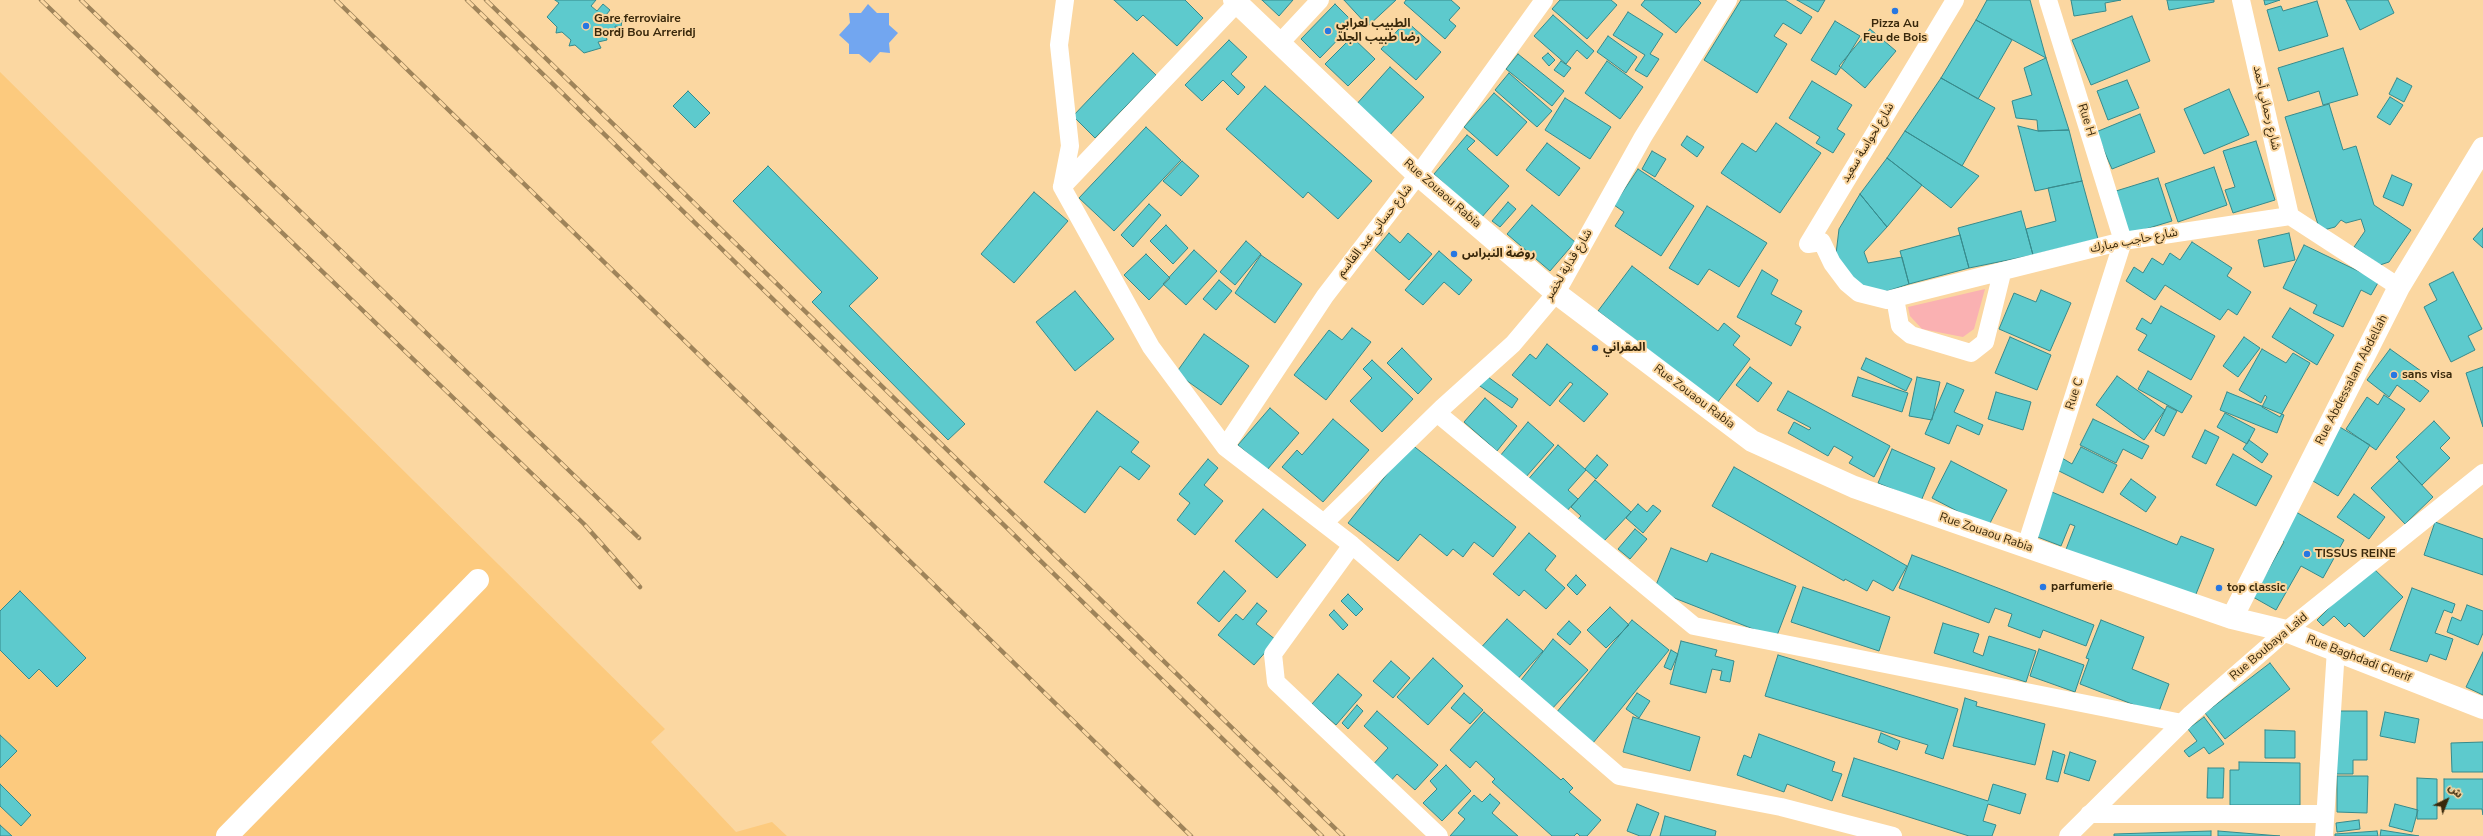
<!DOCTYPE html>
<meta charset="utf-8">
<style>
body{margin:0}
#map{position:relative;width:2483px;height:836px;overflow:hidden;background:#fbd7a1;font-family:"Nunito Sans","Noto Sans Arabic",sans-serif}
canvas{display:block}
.north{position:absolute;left:2427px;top:780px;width:40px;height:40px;-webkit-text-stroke:3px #fbd7a1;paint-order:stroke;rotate:43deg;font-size:11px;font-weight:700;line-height:16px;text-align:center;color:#39280b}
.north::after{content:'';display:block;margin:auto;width:14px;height:18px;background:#39280b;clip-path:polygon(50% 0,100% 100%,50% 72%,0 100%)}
</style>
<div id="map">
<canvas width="2483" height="836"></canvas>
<div class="north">ش</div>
</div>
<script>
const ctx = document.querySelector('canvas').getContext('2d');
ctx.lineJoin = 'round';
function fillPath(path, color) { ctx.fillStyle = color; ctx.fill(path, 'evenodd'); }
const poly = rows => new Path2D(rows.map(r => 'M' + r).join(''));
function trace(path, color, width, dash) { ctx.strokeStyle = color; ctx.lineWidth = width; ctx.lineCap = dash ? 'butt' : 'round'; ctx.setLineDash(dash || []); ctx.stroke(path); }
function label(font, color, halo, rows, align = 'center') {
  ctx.font = font + ' "Nunito Sans","Noto Sans Arabic",sans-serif'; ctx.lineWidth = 4; ctx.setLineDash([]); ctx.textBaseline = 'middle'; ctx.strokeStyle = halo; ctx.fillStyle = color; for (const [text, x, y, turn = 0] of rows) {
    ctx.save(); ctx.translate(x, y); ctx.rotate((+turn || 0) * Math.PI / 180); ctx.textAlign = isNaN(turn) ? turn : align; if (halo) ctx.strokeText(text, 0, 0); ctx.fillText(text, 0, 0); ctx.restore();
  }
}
const built = poly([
 [0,72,665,729,651,742,736,832,772,822,787,836,0,836]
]);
const green = poly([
 [1985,289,1974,329,1963,337,1922,329,1910,316,1908,307]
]);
const water = poly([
 [868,4,877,13,889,13,889,25,898,33,889,43,890,53,880,52,870,63,859,54,849,54,849,44,839,35,850,23,849,13,861,13]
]);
const building = poly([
 [555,0,596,0,591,6,597,11,603,4,610,10,606,15,612,21,617,16,622,20,621,27,615,26,616,33,606,35,607,40,598,42,601,48,584,53,575,45,569,46,571,40,562,32,556,33,557,27,547,17,559,3,555,0],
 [1114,0,1185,0,1203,18,1177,46,1143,15,1137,21,1114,0],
 [1262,0,1293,0,1279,16,1262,0],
 [1344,0,1396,0,1368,26,1344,0],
 [1406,0,1451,0,1460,8,1449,20,1456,26,1445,39,1404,3,1406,0],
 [1560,0,1611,0,1617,5,1587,39,1552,9,1560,0],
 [1645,0,1698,0,1701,3,1676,33,1641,5,1645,0],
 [1741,0,1785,0,1812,17,1801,34,1783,23,1774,36,1787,44,1757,93,1704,60,1741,0],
 [1797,0,1825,0,1818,12,1797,0],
 [1987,0,2030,0,2046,58,1976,20,1987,0],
 [2071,0,2121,0,2105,3,2106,11,2074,16,2071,0],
 [2167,0,2214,0,2214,2,2169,10,2167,0],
 [2264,0,2280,0,2265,5,2264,0],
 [2346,0,2388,0,2394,13,2360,30,2346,0],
 [2317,1,2328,36,2279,51,2267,10,2281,6,2283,11,2317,1],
 [1335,4,1354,23,1320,58,1301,39,1335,4],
 [1628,12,1663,34,1650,54,1659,59,1647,77,1635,70,1645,55,1613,35,1628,12],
 [1553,15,1594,51,1587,59,1577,50,1566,64,1534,36,1553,15],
 [2132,16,2150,61,2091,85,2072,40,2132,16],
 [1976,20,2012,40,1978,99,1941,78,1976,20],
 [1406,21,1441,52,1416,80,1381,49,1406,21],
 [1835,21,1860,36,1836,75,1811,60,1835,21],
 [1870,29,1896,51,1865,88,1839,66,1870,29],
 [1608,36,1637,57,1626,73,1597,52,1608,36],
 [1352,37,1375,59,1348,86,1325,64,1352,37],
 [1229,40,1247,57,1231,74,1245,87,1238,95,1223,80,1202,101,1185,85,1229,40],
 [2343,48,2358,95,2323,105,2319,91,2288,101,2278,68,2343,48],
 [1133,53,1156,75,1095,138,1073,116,1133,53],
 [1548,53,1555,60,1549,66,1542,58,1548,53],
 [1518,54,1564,91,1552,106,1506,69,1518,54],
 [2046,58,2069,130,2038,131,2037,120,2016,118,2012,101,2032,95,2024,68,2046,58],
 [1561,61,1571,68,1564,77,1554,70,1561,61],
 [1607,61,1643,87,1620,119,1585,93,1607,61],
 [1390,67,1424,97,1388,137,1354,107,1390,67],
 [1509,73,1552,111,1537,127,1495,90,1509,73],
 [1941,78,1995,108,1962,166,1905,131,1941,78],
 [2397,78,2412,86,2404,102,2389,94,2397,78],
 [2127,80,2139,108,2108,120,2097,91,2127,80],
 [1812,81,1852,105,1837,129,1845,134,1833,153,1816,143,1820,137,1789,118,1812,81],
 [1265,86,1372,181,1338,219,1308,192,1303,198,1226,129,1265,86],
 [2229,89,2249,135,2204,154,2184,109,2229,89],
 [688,91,710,113,695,128,673,106,688,91],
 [1494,93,1527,122,1497,156,1464,127,1494,93],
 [2390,97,2403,105,2390,125,2377,117,2390,97],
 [1565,98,1611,127,1590,159,1545,130,1565,98],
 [2329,104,2343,150,2356,146,2374,205,2411,230,2389,262,2380,265,2354,247,2365,231,2361,219,2346,223,2341,220,2335,227,2320,231,2285,117,2329,104],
 [2140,114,2155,152,2112,169,2096,132,2140,114],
 [1776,123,1821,153,1780,213,1721,173,1742,143,1756,152,1776,123],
 [2018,126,2038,131,2069,130,2082,181,2035,191,2018,126],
 [1146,127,1181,160,1114,231,1079,198,1146,127],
 [1905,131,1979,176,1951,208,1887,158,1905,131],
 [1467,135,1475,141,1467,149,1509,186,1481,218,1434,174,1467,135],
 [1687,136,1704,147,1697,157,1681,145,1687,136],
 [2256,141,2275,200,2233,213,2225,190,2235,187,2223,151,2256,141],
 [1547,143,1580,168,1559,196,1526,170,1547,143],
 [1652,151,1666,159,1655,177,1642,169,1652,151],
 [1887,158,1922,185,1887,227,1860,194,1887,158],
 [1182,161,1199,176,1181,196,1163,181,1182,161],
 [768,166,878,278,849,306,965,424,948,440,812,302,822,292,733,201,768,166],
 [2214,167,2227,205,2178,222,2165,184,2214,167],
 [1638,169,1694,206,1661,256,1615,226,1624,212,1614,205,1638,169],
 [2392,175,2412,184,2403,206,2383,197,2392,175],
 [2158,178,2172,221,2129,234,2116,191,2158,178],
 [2082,181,2098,239,2033,255,2026,229,2056,221,2048,188,2082,181],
 [1034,192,1068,221,1014,283,981,254,1034,192],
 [1860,194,1887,227,1864,252,1868,263,1902,257,1909,284,1881,293,1861,287,1848,275,1836,254,1839,229,1860,194],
 [1508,202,1516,209,1500,227,1492,221,1508,202],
 [1149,204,1161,215,1133,247,1121,235,1149,204],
 [1532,205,1575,242,1550,271,1507,234,1532,205],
 [1707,206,1767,243,1739,287,1709,269,1698,285,1669,268,1707,206],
 [2021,211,2033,255,1969,268,1958,228,2021,211],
 [1166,225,1188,248,1173,264,1150,241,1166,225],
 [2483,228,2483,248,2473,239,2483,228],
 [1389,233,1400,243,1408,233,1432,254,1409,280,1375,250,1389,233],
 [2289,233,2295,260,2264,267,2258,240,2289,233],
 [1960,235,1969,268,1909,284,1900,251,1960,235],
 [1246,241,1261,254,1235,285,1220,272,1246,241],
 [2192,242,2232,268,2227,276,2251,292,2237,315,2228,309,2220,320,2165,285,2155,300,2126,281,2134,267,2143,273,2152,258,2163,265,2170,253,2180,260,2192,242],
 [2304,245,2379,281,2371,295,2361,290,2343,327,2313,313,2317,305,2283,288,2304,245],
 [1194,250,1217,271,1186,305,1163,284,1194,250],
 [1439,251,1472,280,1459,295,1444,282,1423,305,1405,290,1439,251],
 [1146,254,1170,278,1149,300,1124,275,1146,254],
 [1261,255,1302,284,1275,323,1235,293,1261,255],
 [1632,266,1718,331,1724,323,1740,336,1733,345,1750,359,1717,403,1598,311,1632,266],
 [1762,270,1778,280,1771,294,1802,311,1795,324,1801,327,1791,346,1737,317,1762,270],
 [2453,272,2482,329,2468,336,2475,350,2451,362,2424,307,2437,300,2429,284,2453,272],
 [1219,280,1232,291,1216,310,1203,299,1219,280],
 [2041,290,2071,303,2050,351,1999,329,2014,293,2036,302,2041,290],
 [1075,291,1114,339,1075,371,1036,322,1075,291],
 [2161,306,2215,336,2191,380,2138,350,2147,335,2136,329,2142,318,2151,324,2161,306],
 [2290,308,2334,335,2317,365,2272,337,2290,308],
 [1352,328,1371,342,1326,400,1294,375,1329,330,1342,340,1352,328],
 [1204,334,1249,366,1221,405,1176,373,1204,334],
 [2010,337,2051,355,2037,390,1995,373,2010,337],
 [2244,337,2260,348,2238,377,2223,366,2244,337],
 [1547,344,1608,394,1584,422,1559,401,1573,384,1570,382,1550,406,1512,375,1530,354,1536,359,1547,344],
 [1402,348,1432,379,1418,394,1387,363,1402,348],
 [2262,349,2286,363,2293,353,2310,363,2280,417,2262,407,2267,397,2265,395,2261,403,2239,390,2262,349],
 [2390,349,2421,371,2414,380,2429,391,2420,402,2397,385,2389,397,2367,380,2390,349],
 [1866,358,1912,379,1906,391,1861,369,1866,358],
 [1372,360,1413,399,1382,432,1350,401,1372,378,1363,369,1372,360],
 [1750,367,1772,383,1758,402,1736,385,1750,367],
 [2483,367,2483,427,2466,373,2483,367],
 [2148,371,2192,396,2182,413,2138,389,2148,371],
 [1484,374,1518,399,1512,408,1477,384,1484,374],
 [2117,376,2165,410,2144,440,2096,405,2117,376],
 [1858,377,1908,393,1902,412,1852,396,1858,377],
 [1917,377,1940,382,1932,420,1909,416,1917,377],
 [1947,383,1964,390,1954,412,1983,425,1979,435,1957,425,1949,444,1925,434,1947,383],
 [1788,391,1890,446,1874,477,1849,463,1853,457,1834,446,1828,456,1788,433,1794,422,1809,430,1811,428,1777,410,1788,391],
 [1996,392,2031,402,2023,430,1988,419,1996,392],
 [2227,392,2284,415,2277,433,2220,410,2227,392],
 [2384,395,2405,409,2376,450,2346,429,2367,397,2378,405,2384,395],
 [1485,398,1517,426,1497,451,1464,422,1485,398],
 [2167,406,2177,411,2164,436,2155,431,2167,406],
 [1270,408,1299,433,1267,470,1238,445,1270,408],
 [1097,411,1139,442,1131,452,1150,466,1139,480,1120,466,1085,513,1044,482,1097,411],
 [2225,413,2255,429,2247,444,2217,427,2225,413],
 [1333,419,1369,450,1323,502,1282,467,1297,450,1302,455,1333,419],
 [2093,419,2149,446,2142,459,2123,449,2116,463,2080,445,2093,419],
 [2434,421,2450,438,2440,448,2450,458,2422,485,2396,457,2434,421],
 [1528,422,1554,445,1525,478,1500,456,1528,422],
 [2338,426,2370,445,2338,496,2308,478,2338,426],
 [2205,430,2219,437,2206,464,2192,457,2205,430],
 [2249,440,2268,454,2262,463,2243,449,2249,440],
 [1411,444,1516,527,1493,557,1474,542,1463,557,1453,549,1447,556,1420,534,1398,561,1348,523,1411,444],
 [1558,445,1586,470,1568,490,1578,499,1562,516,1525,483,1558,445],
 [2081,447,2117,465,2103,493,2051,467,2057,455,2072,464,2081,447],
 [1892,449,1935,468,1921,501,1878,483,1892,449],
 [2233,454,2272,476,2256,506,2216,485,2233,454],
 [1597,455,1608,465,1596,479,1585,469,1597,455],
 [1208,459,1218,468,1204,485,1223,501,1195,535,1177,520,1190,503,1179,494,1208,459],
 [1951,461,2007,490,1988,527,1932,498,1951,461],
 [2399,461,2433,497,2405,524,2371,488,2399,461],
 [1734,467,1907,566,1893,591,1873,580,1867,591,1845,579,1844,581,1712,506,1734,467],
 [2131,479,2156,497,2146,512,2120,494,2131,479],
 [1595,480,1631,512,1604,541,1578,519,1581,516,1571,507,1595,480],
 [2052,492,2177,545,2181,536,2214,549,2192,604,2065,552,2075,526,2070,524,2061,546,2035,536,2052,492],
 [2354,494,2385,517,2369,539,2337,517,2354,494],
 [1638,504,1647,512,1653,505,1661,511,1643,533,1626,518,1638,504],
 [1263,509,1306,545,1277,578,1235,541,1263,509],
 [2291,509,2344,540,2323,578,2301,566,2276,610,2253,597,2284,542,2275,536,2291,509],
 [2435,522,2483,539,2483,575,2424,555,2435,522],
 [1635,529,1647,539,1630,559,1618,549,1635,529],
 [1529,533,1556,556,1545,570,1565,588,1546,609,1524,590,1519,596,1493,574,1529,533],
 [1671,548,1707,562,1711,553,1796,586,1776,638,1654,590,1671,548],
 [1912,555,2094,625,2086,646,2043,630,2040,638,2008,626,2012,614,1995,608,1989,623,1899,588,1912,555],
 [2371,566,2403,597,2364,637,2349,623,2345,627,2334,616,2323,626,2317,620,2371,566],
 [1224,571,1246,591,1219,622,1197,603,1224,571],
 [1576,575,1586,585,1577,595,1567,585,1576,575],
 [1803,587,1890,617,1879,651,1791,622,1803,587],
 [2412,588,2455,604,2452,613,2444,610,2435,633,2453,639,2446,660,2430,654,2427,662,2390,650,2412,588],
 [20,591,86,658,57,687,39,669,29,679,0,650,0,611,20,591],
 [1348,594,1363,609,1356,616,1341,601,1348,594],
 [1257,603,1267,611,1256,624,1276,640,1254,665,1218,635,1236,614,1243,620,1257,603],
 [2467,605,2483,611,2483,633,2478,645,2447,632,2452,617,2461,621,2467,605],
 [1610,607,1629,625,1606,648,1587,630,1610,607],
 [1334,610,1348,625,1343,630,1329,615,1334,610],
 [1507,619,1543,651,1513,684,1477,652,1507,619],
 [1632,620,1669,650,1593,743,1556,713,1632,620],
 [2101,620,2144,637,2132,669,2169,684,2158,714,2080,684,2089,659,2086,658,2101,620],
 [1569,621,1581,632,1570,645,1557,634,1569,621],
 [1943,623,1979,634,1973,652,1983,656,1989,636,2036,651,2026,682,1934,653,1943,623],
 [1553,639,1588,670,1550,711,1518,684,1553,639],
 [1681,641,1717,650,1715,656,1734,661,1730,682,1720,680,1722,671,1712,669,1706,693,1670,684,1681,641],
 [2039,649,2084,665,2075,692,2030,676,2039,649],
 [1671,650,1678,654,1671,670,1664,667,1671,650],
 [2483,652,2483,695,2466,687,2483,652],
 [1778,655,1958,709,1943,759,1925,753,1928,745,1765,696,1778,655],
 [1433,658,1463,686,1428,725,1397,697,1433,658],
 [1391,661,1410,678,1393,698,1373,681,1391,661],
 [2270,663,2290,689,2225,739,2205,713,2270,663],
 [1338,674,1362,695,1336,725,1312,704,1338,674],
 [1464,693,1483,710,1470,724,1451,708,1464,693],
 [1637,693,1650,701,1639,718,1626,709,1637,693],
 [1965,698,1977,702,1976,706,2045,724,2035,765,1953,746,1965,698],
 [1357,705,1363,711,1348,729,1342,723,1357,705],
 [1377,711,1438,765,1415,790,1397,774,1388,784,1370,768,1388,748,1364,726,1377,711],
 [2334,711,2367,711,2367,760,2353,760,2353,774,2335,774,2334,711],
 [1484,712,1561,780,1563,778,1573,788,1569,792,1601,820,1587,836,1580,836,1577,833,1574,836,1552,836,1492,782,1495,779,1476,761,1470,768,1450,750,1484,712],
 [2385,712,2419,719,2415,743,2380,736,2385,712],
 [1633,717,1700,737,1690,771,1623,752,1633,717],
 [2204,717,2224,744,2209,754,2204,747,2189,757,2184,751,2197,741,2188,729,2204,717],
 [2265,730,2295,731,2295,758,2265,758,2265,730],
 [1881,733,1900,741,1897,750,1878,742,1881,733],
 [1759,734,1835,762,1832,771,1842,774,1832,801,1787,784,1784,792,1737,775,1744,755,1751,758,1759,734],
 [0,735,17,751,0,768,0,735],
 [2483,742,2483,772,2452,772,2451,743,2483,742],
 [2053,751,2065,755,2058,782,2046,779,2053,751],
 [2070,752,2096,761,2089,781,2064,773,2070,752],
 [1854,758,1988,801,1993,784,2026,794,2020,814,1988,804,1983,821,1996,825,1992,836,1969,836,1842,796,1854,758],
 [2239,762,2300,763,2300,805,2230,805,2230,770,2239,770,2239,762],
 [1446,765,1471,791,1442,821,1423,803,1437,789,1430,781,1446,765],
 [2208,768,2224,768,2223,798,2207,798,2208,768],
 [2337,776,2368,776,2367,813,2337,812,2337,776],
 [2417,778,2437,779,2437,819,2417,819,2417,778],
 [2444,779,2483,779,2483,815,2482,809,2444,809,2444,779],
 [0,784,31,815,21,826,0,806,0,784],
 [1490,794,1500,803,1492,813,1518,836,1450,836,1465,819,1458,813,1474,795,1482,802,1490,794],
 [1637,804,1659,813,1650,836,1640,836,1627,831,1637,804],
 [2395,804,2418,810,2412,832,2389,826,2395,804],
 [1665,816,1716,831,1715,836,1660,836,1665,816],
 [2359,820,2360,829,2337,832,2336,823,2359,820],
 [0,825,12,836,0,836,0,825],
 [2381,830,2419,836,2380,836,2381,830],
 [2211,831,2211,836,2114,836,2114,834,2211,831],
 [2218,831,2280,836,2218,836,2218,831],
 [2377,831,2378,836,2335,836,2335,834,2377,831]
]);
const minor = poly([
 [1955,0,1808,244,1822,242,1832,263,1847,283,1859,293,1887,300,2123,241,2290,216,2399,287],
 [2241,0,2290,216],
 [1237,3,1062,187,1151,347,1225,447,1352,545,1619,776,1781,807,1893,836],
 [1279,44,1320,0],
 [1062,187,1070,146,1059,45,1065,0],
 [1895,298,1900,326,1911,335,1971,353,1985,342,2002,273],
 [1437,413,1694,626,2182,723],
 [1225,447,1325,296,1418,175,1544,0],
 [1324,523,1442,408,1513,344,1556,293,1643,137,1728,0],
 [1352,545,1273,654,1276,682,1439,836],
 [2026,546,2123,241,2048,0],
 [2089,814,2325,814],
 [2068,836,2191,714,2286,631,2483,473],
 [2324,836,2336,649]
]);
const tertiary = poly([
 [227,836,478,580]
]);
const secondary = poly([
 [1234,0,1418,175,1556,293,1752,441,1854,487,2232,618,2286,631,2483,708],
 [2232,618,2399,287,2483,148]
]);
const rail = poly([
 [41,0,584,524,640,587],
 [81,0,639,538],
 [336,0,1191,836],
 [467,0,1322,836],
 [486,0,1343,836]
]);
const markers = [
 [1895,11,4,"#2777e2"],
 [586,26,4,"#2777e2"],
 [1328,31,4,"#2777e2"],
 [1454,254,4,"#2777e2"],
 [1595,348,4,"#2777e2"],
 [2394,375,4,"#2777e2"],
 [2307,554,4,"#2777e2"],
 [2043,587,4,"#2777e2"],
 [2219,588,4,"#2777e2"]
];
const poiNames = [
 ["Gare ferroviaire",594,19],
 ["Bordj Bou Arreridj",594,33],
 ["الطبيب لعرابي",1336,24],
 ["رضا طبيب الجلد",1336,38],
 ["Pizza Au",1895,24,"center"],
 ["Feu de Bois",1895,38,"center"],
 ["روضة النبراس",1462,254],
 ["المقراني",1603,348],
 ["sans visa",2402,375],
 ["TISSUS REINE",2315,554],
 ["parfumerie",2051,587],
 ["top classic",2227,588]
];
const streetNames = [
 ["شارع رحماني أحمد",2266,108,77],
 ["Rue H",2086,120,73],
 ["شارع لحواسة سعيد",1868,143,-59],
 ["Rue Zouaou Rabia",1442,194,41],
 ["شارع حساني عبد القاسم",1375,231,-52],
 ["شارع حاجب مبارك",2134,241,-11],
 ["شارع قداية لخضر",1569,265,-59],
 ["Rue Abdessalam Abdellah",2352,380,-63],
 ["Rue C",2075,394,-72],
 ["Rue Zouaou Rabia",1694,397,37],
 ["Rue Zouaou Rabia",1986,533,19],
 ["Rue Boubaya Laid",2269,647,-40],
 ["Rue Baghdadi Cherif",2359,659,21]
];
fillPath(built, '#fcca7e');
fillPath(green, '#fab1b2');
fillPath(water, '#72a6f0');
fillPath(building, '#5dcacd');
trace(building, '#368a8c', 1);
trace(minor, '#fff', 18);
trace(tertiary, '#fff', 22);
trace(secondary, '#fff', 22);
trace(rail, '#9f845a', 4.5);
trace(rail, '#fbd7a1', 3, [9]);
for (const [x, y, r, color] of markers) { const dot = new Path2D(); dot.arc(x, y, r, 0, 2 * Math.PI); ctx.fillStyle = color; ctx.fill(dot); trace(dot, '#fbd7a1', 1.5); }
label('bold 12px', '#39280b', '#fbd7a1', poiNames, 'left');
label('12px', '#39280b', '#fbd7a1', streetNames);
</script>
